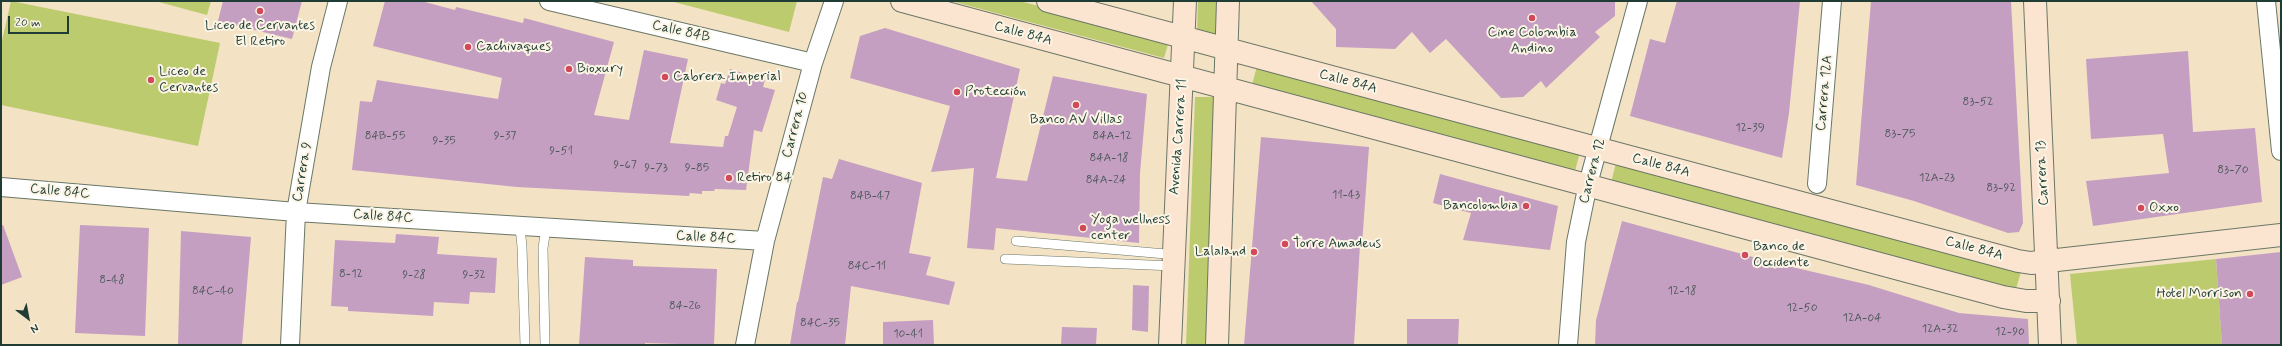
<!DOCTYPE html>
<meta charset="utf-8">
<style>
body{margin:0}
#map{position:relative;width:2282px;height:346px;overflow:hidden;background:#f4e2c5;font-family:Mynerve,sans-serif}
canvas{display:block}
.frame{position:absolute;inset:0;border:2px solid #1f3d34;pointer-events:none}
.north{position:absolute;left:8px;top:298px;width:40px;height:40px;-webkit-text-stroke:3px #fcf5e5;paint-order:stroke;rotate:148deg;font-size:11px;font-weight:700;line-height:16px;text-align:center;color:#1f3d34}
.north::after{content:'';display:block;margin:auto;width:14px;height:18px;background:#1f3d34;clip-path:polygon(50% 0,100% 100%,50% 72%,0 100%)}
.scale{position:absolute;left:8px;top:16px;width:61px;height:18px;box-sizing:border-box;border:2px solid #1f3d34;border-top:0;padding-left:5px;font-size:12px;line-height:14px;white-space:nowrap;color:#1f3d34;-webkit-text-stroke:3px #fcf5e5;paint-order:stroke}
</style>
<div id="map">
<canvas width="2282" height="346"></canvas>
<div class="frame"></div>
<div class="north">N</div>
<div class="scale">20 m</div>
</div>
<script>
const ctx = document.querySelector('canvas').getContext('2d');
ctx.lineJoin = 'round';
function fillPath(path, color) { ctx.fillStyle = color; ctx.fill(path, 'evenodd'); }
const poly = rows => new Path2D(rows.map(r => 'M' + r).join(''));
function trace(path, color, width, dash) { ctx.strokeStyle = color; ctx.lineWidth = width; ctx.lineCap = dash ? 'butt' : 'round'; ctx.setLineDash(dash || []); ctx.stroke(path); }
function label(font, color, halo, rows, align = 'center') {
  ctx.font = font + ' Mynerve,sans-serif'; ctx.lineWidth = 4; ctx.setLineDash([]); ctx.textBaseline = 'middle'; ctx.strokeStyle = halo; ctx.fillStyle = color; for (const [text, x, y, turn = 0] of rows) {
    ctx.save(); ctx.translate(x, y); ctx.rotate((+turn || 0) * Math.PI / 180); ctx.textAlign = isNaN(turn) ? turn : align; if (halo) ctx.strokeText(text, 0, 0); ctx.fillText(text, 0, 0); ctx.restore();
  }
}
const green = poly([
 [11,1,220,43,198,146,1,105,1,45],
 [155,1,211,1,207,15],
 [670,1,797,1,789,32],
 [951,1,1020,1,1169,41,1164,58],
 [1198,1,1220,1,1220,37,1197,30],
 [1257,66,1580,152,1575,171,1252,85],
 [1195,97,1218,97,1209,345,1186,345],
 [1616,163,2021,272,2015,292,1611,183],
 [2216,259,2222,345,2077,345,2070,274]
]);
const building = poly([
 [223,1,302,1,292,39,218,21],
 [385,1,421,1,455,10,456,7,523,23,524,18,614,42,594,115,629,120,644,50,688,59,670,143,723,147,725,136,728,136,737,107,716,100,721,83,725,84,730,69,765,80,763,87,775,90,762,132,754,130,746,190,715,189,714,191,702,191,702,194,690,193,689,196,517,187,352,170,360,101,372,102,377,80,498,99,502,78,373,46],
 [1311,1,1615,1,1615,16,1595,32,1600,37,1546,88,1541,81,1523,97,1501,98,1446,39,1430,53,1412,32,1395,49,1336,47,1336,29],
 [1677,1,1800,1,1789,113,1782,158,1630,116,1650,39,1665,43],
 [1871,1,2011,1,2023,223,2019,232,2008,233,1914,201,1856,185],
 [885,28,1020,69,996,178,1027,181,1053,76,1147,94,1140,173,1139,243,996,228,994,250,967,248,974,168,931,172,950,106,850,78,860,36],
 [2188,51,2193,132,2255,128,2262,202,2093,226,2086,181,2169,173,2163,134,2091,139,2086,59],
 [1261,137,1369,147,1362,245,1360,245,1354,345,1244,345],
 [839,159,922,183,909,253,931,257,926,275,955,282,949,305,851,286,845,345,790,345,797,302,798,302,823,177,832,179],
 [1440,174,1558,206,1550,250,1463,240,1471,213,1433,203],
 [1622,221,1771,262,1869,285,1959,313,2028,319,2029,345,1595,345,1596,320],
 [1,225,3,225,22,277,1,285],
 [80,225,149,228,145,336,75,333],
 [181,231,251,237,242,345,178,345],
 [396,234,439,237,437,254,497,258,495,293,470,292,469,304,434,302,433,316,348,311,348,307,331,306,335,240,395,243],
 [2281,252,2281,345,2222,345,2216,259],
 [585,257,633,260,633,266,717,269,714,345,645,343,645,345,579,345],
 [1133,285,1149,286,1148,332,1132,330],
 [1407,319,1459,319,1458,345,1407,345],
 [933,320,934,345,883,345,883,322],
 [1062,327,1097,328,1096,345,1061,345]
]);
const lane = poly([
 [520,227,522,247,525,345],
 [1016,241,1166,254,1173,252],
 [1005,259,1174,266],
 [545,345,543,248,546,228]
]);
const street = poly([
 [549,1,813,63],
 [2266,1,2281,151],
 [1817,184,1832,1],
 [1,187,296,212,765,241],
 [290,345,296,212,321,67,338,1],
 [745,345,765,241,813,63,834,1],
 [1568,345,1576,242,1588,184,1638,1]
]);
const secondary = poly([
 [902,1,2003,297,2026,301,2049,301],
 [1048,1,2018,261,2031,263,2048,261,2281,235],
 [2035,1,2050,345],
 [1170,345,1185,1],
 [1217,345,1228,1]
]);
const markers = [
 [260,11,4,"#d1495b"],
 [1532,18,4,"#d1495b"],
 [468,47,4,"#d1495b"],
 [569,69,4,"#d1495b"],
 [665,77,4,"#d1495b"],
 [151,80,4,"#d1495b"],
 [957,92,4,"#d1495b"],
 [1076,105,4,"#d1495b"],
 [729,178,4,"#d1495b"],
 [1526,206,4,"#d1495b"],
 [2141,208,4,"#d1495b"],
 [1083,228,4,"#d1495b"],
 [1285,244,4,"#d1495b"],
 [1254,252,4,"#d1495b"],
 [1745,255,4,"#d1495b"],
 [2250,294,4,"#d1495b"]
];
const numberNames = [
 ["83-52",1978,102],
 ["12-39",1750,128],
 ["83-75",1900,134],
 ["84B-55",385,136],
 ["9-37",505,136],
 ["84A-12",1112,136],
 ["9-35",444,141],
 ["9-51",561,151],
 ["84A-18",1109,158],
 ["9-67",625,165],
 ["9-73",656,168],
 ["9-85",697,168],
 ["83-70",2233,170],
 ["12A-23",1937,178],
 ["84A-24",1106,180],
 ["83-92",2001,188],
 ["11-43",1346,195],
 ["84B-47",870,196],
 ["84C-11",867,266],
 ["8-12",351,274],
 ["9-28",414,275],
 ["9-32",474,275],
 ["8-48",112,280],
 ["84C-40",213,291],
 ["12-18",1682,291],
 ["84-26",685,306],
 ["12-50",1802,308],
 ["12A-04",1862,318],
 ["84C-35",820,323],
 ["12A-32",1940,329],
 ["12-90",2010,332],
 ["10-41",908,334]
];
const poiNames = [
 ["Liceo de Cervantes",260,26,"center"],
 ["El Retiro",260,42,"center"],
 ["Cine Colombia",1532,33,"center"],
 ["Andino",1532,49,"center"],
 ["Cachivaques",476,47],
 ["Bioxury",577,69],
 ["Liceo de",159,72],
 ["Cervantes",159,88],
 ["Cabrera Imperial",673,77],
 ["Protección",965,92],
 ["Banco AV Villas",1076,120,"center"],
 ["Retiro 84",737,178],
 ["Bancolombia",1518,206,"right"],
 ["Oxxo",2149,208],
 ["Yoga wellness",1091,220],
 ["center",1091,236],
 ["Torre Amadeus",1293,244],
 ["Banco de",1753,247],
 ["Occidente",1753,263],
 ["Lalaland",1246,252,"right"],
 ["Hotel Morrison",2242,294,"right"]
];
const streetNames = [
 ["Calle 84B",681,32,13],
 ["Calle 84A",1023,34,15],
 ["Calle 84A",1348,82,15],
 ["Carrera 12A",1825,93,-85],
 ["Carrera 10",796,125,-75],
 ["Avenida Carrera 11",1179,137,-86],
 ["Calle 84A",1661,166,15],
 ["Carrera 12",1593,171,-75],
 ["Carrera 9",303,172,-80],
 ["Carrera 13",2043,173,-93],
 ["Calle 84C",60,192,5],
 ["Calle 84C",383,217,4],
 ["Calle 84C",706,238,3],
 ["Calle 84A",1974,249,15]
];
fillPath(green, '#bbcb6e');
fillPath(building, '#c59fc1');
trace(lane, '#6a7767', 10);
trace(street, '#6a7767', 20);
trace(secondary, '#6a7767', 24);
trace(lane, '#fff', 9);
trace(street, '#fff', 18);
trace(secondary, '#fce5d0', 22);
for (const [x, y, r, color] of markers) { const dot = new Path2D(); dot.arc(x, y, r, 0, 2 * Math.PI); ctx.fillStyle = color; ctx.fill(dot); trace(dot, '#fcf5e5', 1.5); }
label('12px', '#485657', null, numberNames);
label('14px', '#1f3d34', '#fcf5e5', poiNames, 'left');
label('14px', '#1f3d34', '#fcf5e5', streetNames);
</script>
